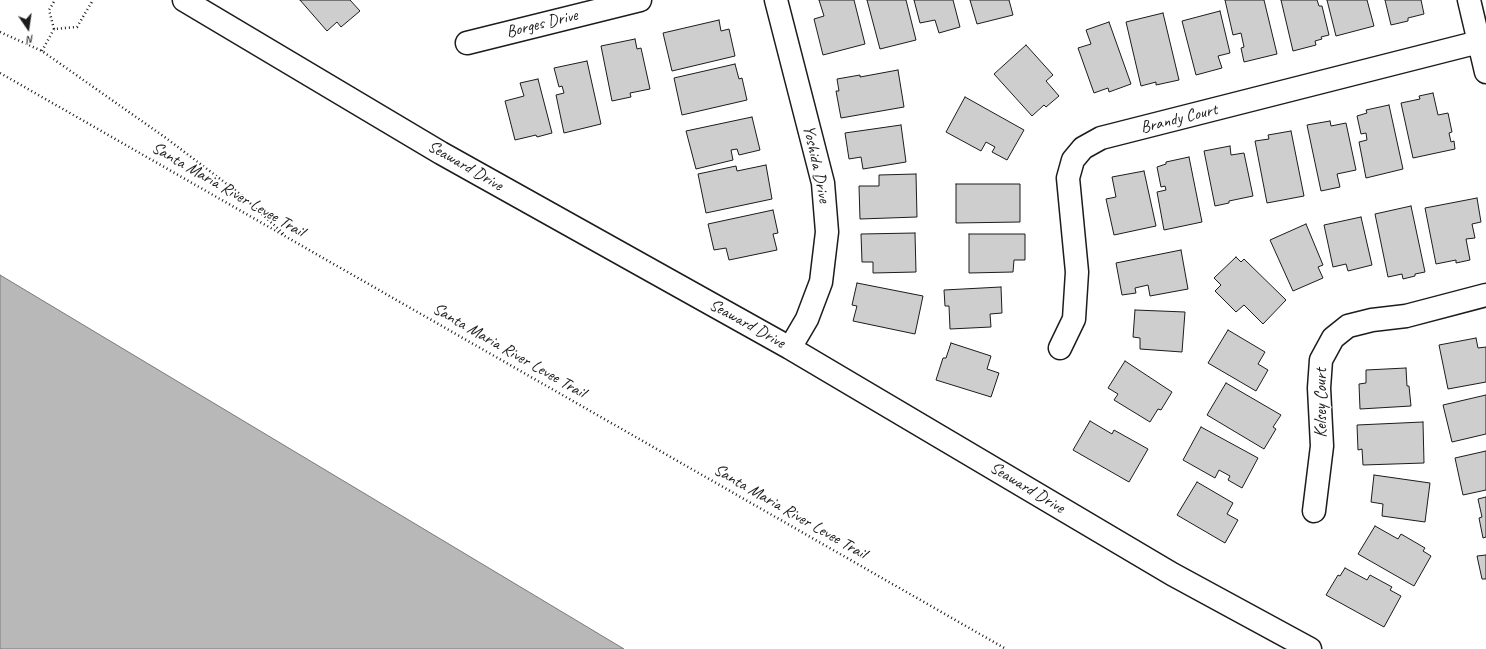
<!DOCTYPE html>
<style>
body{margin:0}
#map{position:relative;width:1486px;height:649px;overflow:hidden;background:#fff;font-family:Caveat,sans-serif}
canvas{display:block}
.north{position:absolute;left:8px;top:8px;width:40px;height:40px;-webkit-text-stroke:3px #fff;paint-order:stroke;rotate:167deg;font-size:11px;font-weight:700;line-height:16px;text-align:center;color:#1c1c1c}
.north::after{content:'';display:block;margin:auto;width:14px;height:18px;background:#1c1c1c;clip-path:polygon(50% 0,100% 100%,50% 72%,0 100%)}
</style>
<div id="map">
<canvas width="1486" height="649"></canvas>
<div class="north">N</div>
</div>
<script>
const ctx = document.querySelector('canvas').getContext('2d');
ctx.lineJoin = 'round';
function fillPath(path, color) { ctx.fillStyle = color; ctx.fill(path, 'evenodd'); }
const poly = rows => new Path2D(rows.map(r => 'M' + r).join(''));
function trace(path, color, width, dash) { ctx.strokeStyle = color; ctx.lineWidth = width; ctx.lineCap = dash ? 'butt' : 'round'; ctx.setLineDash(dash || []); ctx.stroke(path); }
function label(font, color, halo, rows, align = 'center') {
  ctx.font = font + ' Caveat,sans-serif'; ctx.lineWidth = 3; ctx.setLineDash([]); ctx.textBaseline = 'middle'; ctx.strokeStyle = halo; ctx.fillStyle = color; for (const [text, x, y, turn = 0] of rows) {
    ctx.save(); ctx.translate(x, y); ctx.rotate((+turn || 0) * Math.PI / 180); ctx.textAlign = isNaN(turn) ? turn : align; if (halo) ctx.strokeText(text, 0, 0); ctx.fillText(text, 0, 0); ctx.restore();
  }
}
const water = poly([
 [0,275,624,649,0,649,0,275]
]);
const building = poly([
 [300,0,350,0,360,11,341,27,337,22,327,31,300,0],
 [819,0,854,0,865,44,823,55,814,19,824,16,819,0],
 [867,0,906,0,916,40,880,49,867,0],
 [914,0,953,0,960,27,939,33,935,20,920,23,914,0],
 [970,0,1009,0,1013,15,977,24,970,0],
 [1225,0,1264,0,1277,54,1244,62,1241,48,1244,47,1241,33,1233,35,1225,0],
 [1281,0,1317,0,1319,6,1322,6,1329,35,1321,37,1322,39,1315,41,1316,45,1293,51,1281,0],
 [1327,0,1367,0,1374,26,1336,36,1327,0],
 [1385,0,1421,0,1424,14,1408,18,1408,21,1391,25,1385,0],
 [1220,11,1230,53,1218,56,1222,68,1196,75,1182,21,1220,11],
 [1163,13,1179,80,1156,85,1156,82,1141,86,1126,22,1163,13],
 [719,20,721,31,729,29,735,56,672,71,663,33,719,20],
 [1109,22,1131,84,1109,92,1108,88,1094,93,1078,48,1091,44,1086,30,1109,22],
 [635,39,637,49,641,48,650,89,630,93,631,97,612,101,601,46,635,39],
 [1026,45,1053,75,1046,81,1059,96,1046,107,1044,105,1032,116,994,74,1026,45],
 [587,61,601,124,564,133,556,95,564,93,562,86,559,87,554,68,587,61],
 [735,64,739,79,742,78,747,100,682,115,674,78,735,64],
 [898,70,904,107,841,118,836,91,839,91,837,79,860,75,860,77,898,70],
 [538,79,552,133,537,137,536,135,515,140,505,101,524,96,520,83,538,79],
 [1433,93,1438,115,1448,113,1452,132,1449,133,1451,142,1454,141,1455,149,1413,158,1401,103,1420,99,1419,96,1433,93],
 [965,97,1024,130,1007,160,992,152,995,147,986,142,981,151,946,132,965,97],
 [1389,105,1403,169,1366,178,1359,142,1367,140,1366,133,1361,134,1357,116,1367,113,1366,110,1389,105],
 [752,117,760,150,739,155,737,149,731,150,733,160,696,169,686,131,752,117],
 [1330,121,1331,126,1346,123,1356,170,1337,174,1340,187,1321,191,1307,125,1330,121],
 [901,125,906,162,863,169,861,157,849,159,845,133,901,125],
 [1291,131,1304,196,1267,203,1255,141,1269,139,1268,135,1291,131],
 [1230,146,1231,155,1244,153,1253,196,1229,201,1229,203,1215,206,1204,151,1230,146],
 [1189,157,1202,222,1164,230,1157,192,1166,190,1165,186,1161,187,1157,167,1166,164,1166,162,1189,157],
 [766,165,772,199,706,213,698,174,736,166,737,171,766,165],
 [1144,171,1156,226,1114,235,1106,199,1116,197,1112,177,1144,171],
 [916,174,917,217,860,219,859,186,879,186,879,175,916,174],
 [956,184,1020,184,1020,222,956,223,956,184],
 [1477,198,1481,222,1472,224,1475,238,1466,239,1470,260,1456,263,1456,260,1436,264,1425,208,1477,198],
 [1411,206,1425,272,1415,274,1415,276,1403,279,1402,274,1388,277,1375,214,1411,206],
 [773,210,778,233,773,234,777,250,729,260,726,248,714,250,708,224,773,210],
 [1361,217,1372,265,1348,271,1346,264,1333,267,1324,225,1361,217],
 [1306,224,1323,265,1318,267,1323,278,1293,291,1270,240,1306,224],
 [915,233,916,272,873,273,873,262,862,262,861,234,915,233],
 [969,234,1025,234,1025,260,1014,260,1013,272,969,273,969,234],
 [1181,250,1188,289,1150,296,1148,285,1135,288,1136,293,1122,295,1116,263,1181,250],
 [1236,257,1241,262,1244,259,1286,300,1263,324,1244,305,1236,312,1215,291,1221,285,1214,278,1236,257],
 [857,283,923,296,915,334,853,321,857,306,852,305,857,283],
 [1001,287,1002,313,990,314,991,327,950,329,949,306,945,306,944,290,1001,287],
 [1135,310,1185,312,1182,352,1140,349,1140,338,1133,337,1135,310],
 [1228,330,1265,352,1258,364,1268,370,1256,391,1208,363,1228,330],
 [1476,338,1478,348,1486,347,1486,382,1448,389,1439,345,1476,338],
 [951,343,991,356,987,369,999,373,991,397,936,380,943,358,946,358,951,343],
 [1125,361,1172,392,1161,410,1158,409,1150,422,1114,400,1118,394,1108,388,1125,361],
 [1406,368,1407,386,1409,386,1411,406,1360,409,1359,384,1366,383,1366,370,1406,368],
 [1226,383,1281,415,1273,427,1276,429,1264,449,1207,415,1226,383],
 [1486,395,1486,434,1452,442,1443,405,1486,395],
 [1090,421,1112,434,1114,430,1148,449,1129,482,1073,450,1090,421],
 [1423,422,1424,463,1363,465,1362,449,1358,450,1357,425,1423,422],
 [1201,427,1258,458,1242,488,1228,480,1230,476,1219,470,1215,478,1183,460,1201,427],
 [1486,451,1486,490,1463,495,1455,458,1486,451],
 [1374,475,1430,483,1425,522,1382,516,1383,504,1371,502,1374,475],
 [1197,482,1233,503,1227,514,1238,520,1225,543,1177,515,1197,482],
 [1486,497,1486,537,1483,538,1479,518,1482,517,1478,499,1486,497],
 [1375,526,1398,539,1401,534,1425,548,1423,551,1431,556,1414,586,1358,554,1375,526],
 [1486,555,1486,579,1482,579,1477,556,1486,555],
 [1345,568,1367,580,1370,575,1392,587,1390,590,1401,596,1384,627,1326,595,1338,575,1340,576,1345,568]
]);
const path = poly([
 [54,29,49,10,55,0],
 [0,32,42,51,166,138,240,194,285,235],
 [42,51,54,29,77,27,93,0],
 [0,73,1006,649]
]);
const minor = poly([
 [184,0,441,153,790,348,1172,574,1310,649],
 [776,0,823,183,827,232,821,282,807,319,790,348],
 [1469,0,1486,72],
 [467,43,640,0],
 [1060,348,1074,319,1077,272,1068,178,1073,160,1083,148,1101,138,1479,42],
 [1314,511,1322,446,1319,388,1321,360,1333,338,1348,326,1372,320,1406,316,1486,295]
]);
const streetNames = [
 ["Borges Drive",542,24,-14],
 ["Brandy Court",1179,119,-14],
 ["Yoshida Drive",816,164,78],
 ["Seaward Drive",465,166,30],
 ["Santa Maria River Levee Trail",228,190,30],
 ["Seaward Drive",747,324,29],
 ["Santa Maria River Levee Trail",509,351,30],
 ["Kelsey Court",1322,403,-90],
 ["Seaward Drive",1027,488,31],
 ["Santa Maria River Levee Trail",790,512,30]
];
fillPath(water, '#b8b8b8');
trace(water, '#7a7a7a', 1);
fillPath(building, '#cecece');
trace(building, '#1c1c1c', 1);
trace(minor, '#1c1c1c', 25);
trace(path, '#1c1c1c', 2.5, [1, 3]);
trace(minor, '#fff', 22);
label('17px', '#1c1c1c', '#fff', streetNames);
</script>
